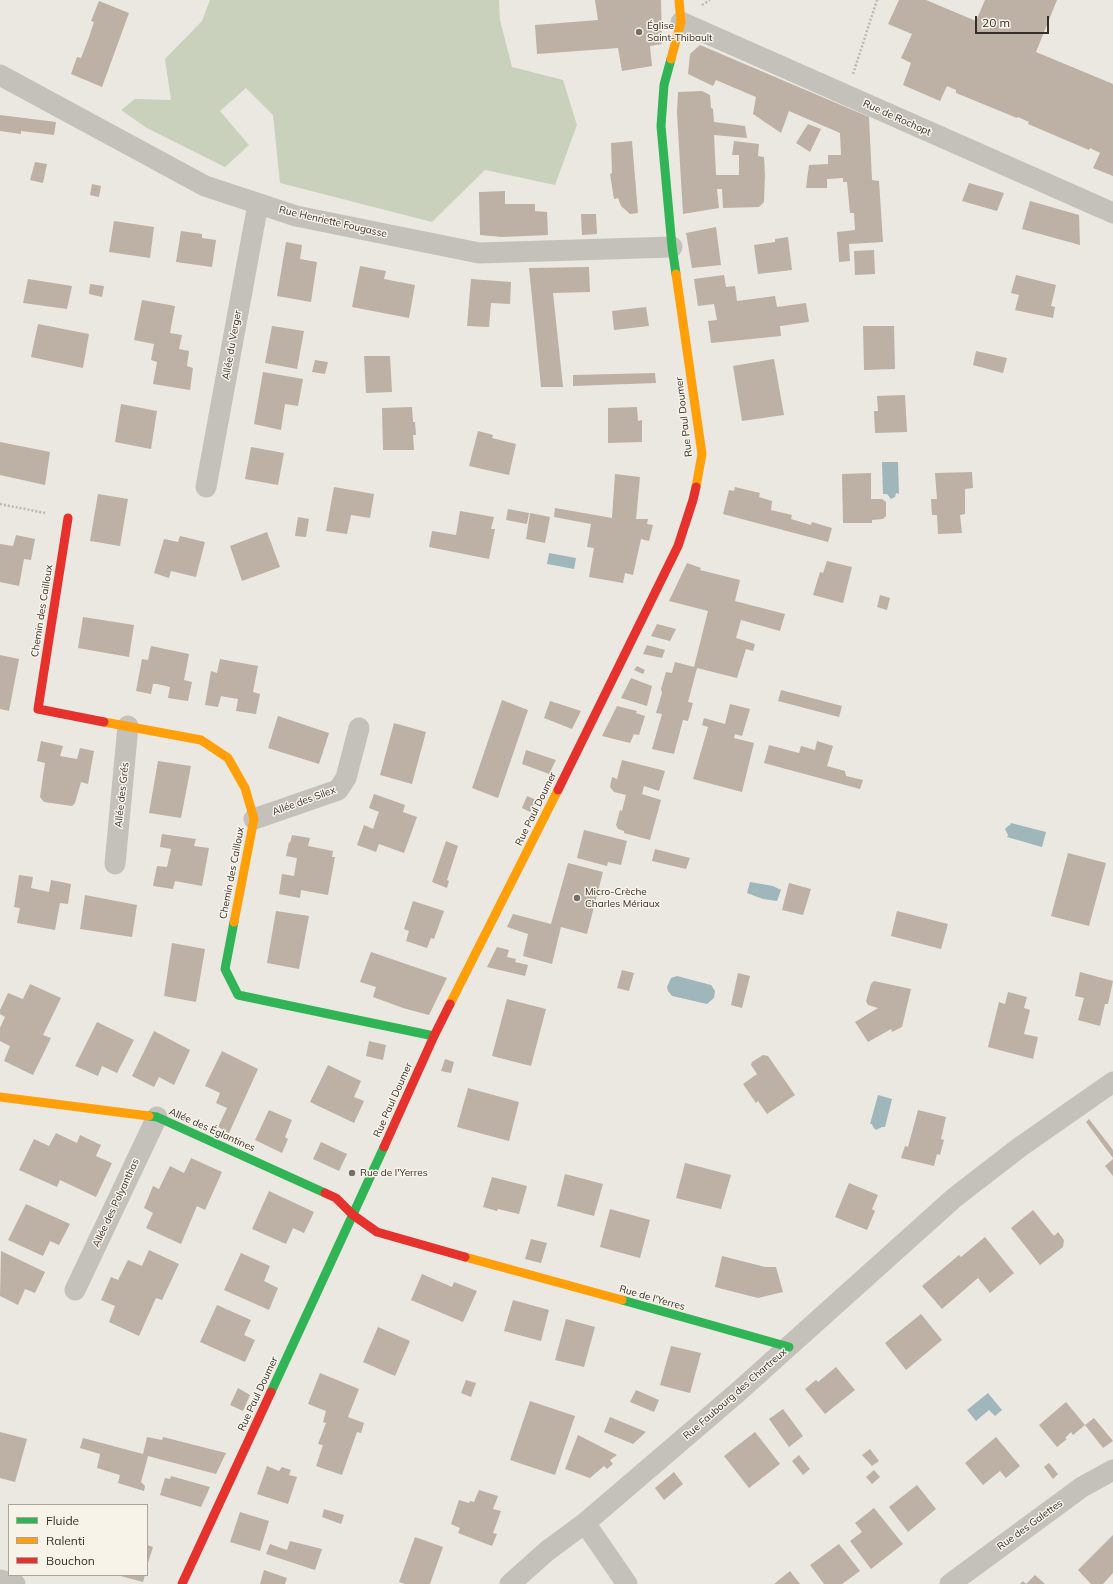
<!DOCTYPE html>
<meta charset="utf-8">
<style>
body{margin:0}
#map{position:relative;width:1113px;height:1584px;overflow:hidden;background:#ebe8e1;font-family:Mulish,sans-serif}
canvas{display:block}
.legend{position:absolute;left:8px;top:1504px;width:140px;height:72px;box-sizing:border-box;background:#f8f3e9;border:1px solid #aaa49c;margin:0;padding:5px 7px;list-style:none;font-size:12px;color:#352e29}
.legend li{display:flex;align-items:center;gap:8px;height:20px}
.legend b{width:20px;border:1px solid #aaa49c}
.scale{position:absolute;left:975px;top:16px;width:74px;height:18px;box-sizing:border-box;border:2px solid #352e29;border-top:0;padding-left:5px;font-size:12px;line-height:14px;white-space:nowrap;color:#352e29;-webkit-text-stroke:3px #f8f3e9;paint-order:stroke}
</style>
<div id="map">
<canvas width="1113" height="1584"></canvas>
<ul class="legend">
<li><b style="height:5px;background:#30b455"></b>Fluide</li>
<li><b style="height:5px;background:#ff9f0a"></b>Ralenti</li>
<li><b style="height:5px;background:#e5322d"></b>Bouchon</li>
</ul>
<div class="scale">20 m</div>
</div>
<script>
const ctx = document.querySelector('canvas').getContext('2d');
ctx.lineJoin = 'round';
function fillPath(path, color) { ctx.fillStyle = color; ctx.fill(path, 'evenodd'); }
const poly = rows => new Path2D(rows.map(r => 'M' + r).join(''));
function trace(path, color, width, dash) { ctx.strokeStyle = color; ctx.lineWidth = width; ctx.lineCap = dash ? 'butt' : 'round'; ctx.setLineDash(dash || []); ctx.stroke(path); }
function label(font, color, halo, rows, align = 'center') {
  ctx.font = font + ' Mulish,sans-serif'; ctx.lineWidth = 3; ctx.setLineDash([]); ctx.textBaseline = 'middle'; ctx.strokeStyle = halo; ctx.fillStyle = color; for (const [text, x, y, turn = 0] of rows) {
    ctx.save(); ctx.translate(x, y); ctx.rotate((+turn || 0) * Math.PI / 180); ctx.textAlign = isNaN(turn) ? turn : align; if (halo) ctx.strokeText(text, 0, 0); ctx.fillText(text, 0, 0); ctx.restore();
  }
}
const green = poly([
 [210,0,499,0,500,20,512,67,563,80,577,125,555,185,485,170,432,222,280,183,273,115,246,88,220,111,249,145,225,167,147,128,121,110,135,99,171,100,165,59,202,21]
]);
const water = poly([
 [882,462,898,462,899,494,896,493,895,497,891,499,887,494,883,494],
 [549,553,576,558,574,569,547,564],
 [1011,823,1046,832,1042,847,1007,837,1008,835,1005,829,1008,826,1010,825],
 [750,882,773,886,781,890,777,901,763,899,747,893],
 [677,976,711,985,715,991,714,998,707,1004,672,996,668,991,667,987,671,978],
 [878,1095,892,1099,885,1127,882,1127,876,1130,873,1127,872,1124,870,1124],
 [988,1393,1002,1410,995,1416,989,1410,976,1421,967,1410]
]);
const building = poly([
 [595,0,661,0,662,44,650,46,652,66,622,71,618,48,537,54,535,25,598,20],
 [899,0,926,0,976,21,985,0,1057,0,1036,52,1113,84,1113,176,1093,168,1100,153,1090,148,1089,150,1028,124,1029,122,1018,117,1017,118,956,93,956,90,947,86,940,101,903,85,911,63,901,58,912,34,888,24],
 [99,1,129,13,102,87,71,74,77,57,81,58,88,40,94,22,91,21],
 [700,45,869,117,872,180,879,181,883,242,849,244,850,261,839,262,837,232,855,230,854,213,850,213,847,182,843,182,843,178,827,179,827,188,806,188,809,165,828,164,828,155,841,155,840,133,789,111,781,133,753,114,756,97,716,80,713,86,688,74,690,54],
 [702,91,710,95,711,108,713,109,714,122,745,126,747,138,714,135,716,175,739,175,739,155,732,155,734,141,759,144,758,156,764,157,765,175,764,202,759,207,723,208,722,189,717,189,719,208,683,214,677,113,678,92],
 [0,115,56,122,54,135,21,131,21,134,0,131],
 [808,124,821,129,810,152,796,143],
 [632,141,638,213,630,214,621,206,618,198,614,199,610,174,612,173,611,143],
 [35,162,47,164,43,183,30,180],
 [969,183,1004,193,997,211,962,201],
 [92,184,101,186,99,197,90,195],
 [505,191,505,204,535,204,535,211,547,212,548,235,502,237,480,235,479,192],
 [1030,201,1079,215,1080,245,1022,229],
 [581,214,596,214,597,234,582,235],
 [114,221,154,227,150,258,109,252],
 [716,227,721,265,692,268,686,233],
 [181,231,202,234,202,238,216,240,212,267,176,262],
 [788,237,792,270,758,274,754,245,775,242,775,239],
 [286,242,302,245,300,259,317,262,311,302,277,296],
 [874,250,875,274,855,275,854,251],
 [360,266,386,271,384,279,415,285,409,318,352,307],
 [589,267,590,292,553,293,563,387,541,387,529,268],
 [724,275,726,287,735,286,737,301,775,296,777,307,806,303,809,322,780,326,781,336,711,343,708,321,717,320,714,304,698,306,694,279],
 [1016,275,1056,285,1051,306,1055,307,1053,318,1015,310,1019,295,1011,293],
 [28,279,72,286,67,309,23,303],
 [471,279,511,282,510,304,491,303,489,327,467,326],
 [90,284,104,286,102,297,89,294],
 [142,300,175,306,170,333,182,335,179,349,189,351,187,366,193,368,190,390,153,384,157,362,151,360,154,344,134,340],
 [646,307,649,326,614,330,612,311],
 [38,324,89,334,83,368,31,357],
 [272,326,304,331,297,369,265,363],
 [863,326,894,326,895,369,864,370],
 [976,351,1007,358,1003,373,973,365],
 [364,356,390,356,392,392,366,393],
 [774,359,784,415,742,421,733,366],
 [315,360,328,362,325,374,312,372],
 [263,372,303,379,298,406,285,404,281,430,254,424],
 [655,373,656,383,573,386,573,375],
 [905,395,907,432,875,433,874,411,878,411,877,396],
 [121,404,157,411,151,449,115,442],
 [412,407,413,422,415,422,416,435,413,435,414,450,383,450,382,408],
 [637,407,638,421,642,420,642,442,608,443,608,408],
 [478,431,493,435,492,438,516,444,509,475,469,466],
 [0,442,50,452,45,485,0,475],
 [251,447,284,453,278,485,245,479],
 [972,472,973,488,965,489,965,514,960,515,962,533,938,534,937,515,932,515,931,499,937,499,935,473],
 [871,473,871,499,882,499,886,502,886,516,883,519,872,520,872,523,843,523,842,474],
 [615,474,640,477,636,519,648,519,647,524,653,525,649,541,641,539,633,575,625,573,623,583,589,577,594,548,587,547,591,524,554,517,555,508,612,518],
 [334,487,374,494,370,518,351,515,347,534,326,531],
 [735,487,760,493,759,497,772,501,771,510,792,515,791,519,811,525,812,522,832,528,828,542,723,514,729,490,734,491],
 [98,494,128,499,120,546,90,541],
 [508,509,529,513,527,524,506,520],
 [460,511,494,517,491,529,495,529,489,559,429,547,432,531,456,535],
 [530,513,550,517,545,543,526,539],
 [298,517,309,519,306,537,295,536],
 [267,532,280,567,242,581,230,546],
 [16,535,35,539,31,560,24,559,19,586,0,582,0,544,13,546],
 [180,536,205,542,196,577,171,571,169,578,154,573,164,539,178,542],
 [827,561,852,567,843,603,813,595,820,572,823,573],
 [687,563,701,568,700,570,740,580,735,601,785,614,780,631,741,620,736,638,755,644,753,651,746,649,737,678,697,668,688,702,693,703,688,721,683,720,674,754,652,749,662,714,656,713,662,693,661,689,666,672,672,673,675,662,694,667,708,611,669,601],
 [880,595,890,598,887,610,877,607],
 [83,617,134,625,129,657,78,648],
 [657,624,676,629,670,641,651,636],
 [647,645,665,650,662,658,643,654],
 [151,646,189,654,184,680,192,682,188,701,168,698,170,687,157,684,153,684,151,694,136,691,142,659,148,660],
 [0,655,19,659,9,711,0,709],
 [220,659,258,666,253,692,260,694,256,714,236,711,238,699,226,697,221,696,218,707,205,705,211,671,217,673],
 [637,666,645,670,643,674,634,670],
 [631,678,652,686,647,706,621,698],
 [781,690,842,706,839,717,778,701],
 [502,700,528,710,498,798,472,788],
 [550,701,581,711,572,729,544,718],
 [730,704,750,709,742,736,735,734,734,738,754,743,742,792,693,779,708,727,702,725,704,718,725,724],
 [617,706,637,711,636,713,645,716,639,735,634,734,630,743,602,736],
 [278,716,329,733,319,764,268,748],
 [394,723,426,732,412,784,380,775],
 [41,741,63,746,60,756,77,759,80,748,94,751,88,784,81,782,75,803,72,806,44,802,40,797,45,763,37,761],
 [817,741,833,746,827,766,845,771,846,776,863,780,860,789,764,763,769,745,799,753,801,746,815,750],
 [526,750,556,760,549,774,522,764],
 [622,760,665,771,659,791,644,786,642,794,661,800,650,840,624,833,624,831,618,829,616,825,620,810,622,811,626,795,614,792,610,787,612,777,617,779],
 [158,761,191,766,181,818,149,813],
 [374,794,405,805,403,812,417,817,404,853,379,844,376,852,357,845,364,825,373,829,377,817,379,812,369,808],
 [527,796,536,800,530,812,522,808],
 [584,830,627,841,621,865,608,862,607,866,577,858],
 [162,834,196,839,194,846,209,848,202,886,175,881,173,889,153,886,157,866,167,867,170,854,171,849,160,847],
 [292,835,310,838,308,846,333,851,332,857,335,857,328,895,301,890,300,898,279,894,282,874,294,876,297,858,286,856,289,842,290,843],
 [446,841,458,846,447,880,449,881,447,888,432,882],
 [655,849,690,858,686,869,652,861],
 [1068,853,1106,863,1089,926,1051,916],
 [568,863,603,872,587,934,561,927,552,964,523,956,528,934,507,927,513,914,551,924],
 [19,875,33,877,31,888,49,892,51,880,71,884,68,904,60,903,55,930,17,923,20,908,14,907],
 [789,883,811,889,803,915,782,910],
 [85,895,137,905,132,937,80,929],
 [413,901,444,911,434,939,431,938,427,948,406,941,409,931,404,929],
 [276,911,309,916,299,969,267,963],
 [897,911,948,924,941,949,891,936],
 [172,943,205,949,196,1002,164,996],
 [497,947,509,950,507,957,516,959,515,962,528,965,525,976,487,967],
 [371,952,447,978,429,1015,403,1008,373,997,376,987,360,982],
 [622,970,634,973,629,991,617,988],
 [1080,972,1113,981,1108,1004,1105,1004,1100,1026,1078,1020,1084,998,1075,996],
 [738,973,750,976,742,1008,731,1005],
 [874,981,911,989,902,1027,892,1032,891,1029,868,1042,855,1022,878,1008,868,1005,866,1001,871,984],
 [30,984,61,998,43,1035,51,1038,33,1075,4,1061,10,1046,0,1041,0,1028,5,1017,0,1014,0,1010,8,993,23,999],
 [1008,992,1027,997,1024,1008,1030,1010,1024,1034,1038,1037,1033,1059,988,1047,999,1002,1005,1004],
 [507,999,546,1009,531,1066,492,1056],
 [97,1022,134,1040,117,1073,102,1066,98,1076,75,1066],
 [154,1031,190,1050,174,1085,159,1077,154,1087,132,1076],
 [369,1041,386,1045,383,1060,366,1056],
 [222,1051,258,1069,229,1133,218,1127,227,1108,216,1103,220,1093,205,1086],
 [763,1055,768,1056,795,1095,767,1114,758,1101,756,1103,743,1084,757,1074,751,1065,752,1062],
 [445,1059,454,1062,451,1073,441,1071],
 [328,1065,361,1081,354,1097,364,1101,354,1123,310,1102],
 [468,1088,519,1102,509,1141,457,1127],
 [269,1110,292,1120,285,1137,288,1139,282,1153,255,1140],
 [918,1110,946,1117,941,1139,944,1140,940,1155,937,1154,934,1166,901,1158,905,1146,908,1147],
 [1089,1119,1113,1150,1113,1158,1086,1122],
 [56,1133,77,1143,80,1135,101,1145,96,1156,112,1163,96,1197,60,1180,57,1187,19,1170,34,1139,49,1146],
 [321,1142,347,1154,339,1171,313,1159],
 [191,1158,222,1172,205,1210,197,1206,181,1244,146,1228,153,1213,144,1208,153,1186,159,1189,170,1166,184,1173],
 [1113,1159,1113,1176,1105,1166],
 [685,1163,731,1175,721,1209,676,1198],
 [565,1174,603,1184,594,1216,557,1206],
 [492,1177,527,1186,519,1214,498,1209,497,1211,483,1207],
 [849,1183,878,1195,872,1209,875,1211,867,1230,835,1217],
 [269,1191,314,1212,304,1233,293,1228,286,1244,252,1229],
 [26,1204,70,1224,59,1245,50,1241,43,1256,8,1240],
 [610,1209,650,1220,640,1258,600,1247],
 [1033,1210,1054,1236,1058,1232,1064,1240,1063,1247,1040,1265,1011,1228],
 [985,1237,1014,1273,990,1293,978,1278,942,1309,922,1286,959,1255,961,1257],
 [531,1239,547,1243,541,1263,525,1259],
 [149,1250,179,1264,162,1300,156,1298,139,1336,109,1322,115,1306,101,1300,111,1277,118,1280,128,1260,142,1266],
 [1,1251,45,1272,35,1293,25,1289,18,1305,0,1296],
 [241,1253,270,1266,264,1281,278,1288,269,1310,224,1290],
 [722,1256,765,1267,776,1267,783,1292,758,1298,715,1287],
 [422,1274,452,1287,454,1282,477,1291,463,1322,411,1300],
 [513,1300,549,1310,541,1341,504,1331],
 [217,1305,251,1320,244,1335,255,1340,245,1362,200,1342],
 [921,1314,942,1340,906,1370,885,1343],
 [566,1319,595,1327,584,1367,555,1360],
 [378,1327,410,1341,395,1376,363,1362],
 [671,1346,701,1353,690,1393,660,1385],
 [836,1367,855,1390,825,1414,805,1389,816,1380,818,1382],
 [320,1373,359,1389,348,1417,364,1423,361,1433,357,1432,342,1475,316,1466,323,1445,318,1444,326,1423,323,1422,326,1411,308,1404],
 [466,1380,476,1383,471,1397,461,1393],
 [238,1388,250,1395,243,1411,230,1405],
 [636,1390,659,1400,654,1412,630,1402],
 [530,1401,575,1416,555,1475,510,1460],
 [1066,1402,1085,1425,1094,1418,1113,1441,1103,1448,1085,1425,1073,1435,1071,1432,1065,1438,1067,1439,1057,1447,1039,1425],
 [783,1409,803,1436,789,1447,769,1419],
 [610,1417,646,1432,633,1444,604,1432],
 [0,1432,27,1439,15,1482,0,1478],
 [755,1432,780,1464,749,1488,724,1456],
 [578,1435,617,1455,610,1460,613,1464,607,1469,604,1466,590,1478,565,1469],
 [147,1437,162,1440,163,1437,226,1453,216,1474,148,1456,141,1482,145,1486,144,1491,118,1483,120,1475,97,1468,100,1454,80,1448,83,1438,143,1454],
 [996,1437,1020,1466,1006,1478,1000,1471,983,1485,965,1463],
 [870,1449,879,1461,872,1466,862,1455],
 [799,1455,810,1469,803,1475,792,1461],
 [1049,1463,1058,1474,1053,1479,1044,1467],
 [267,1466,279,1471,282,1467,291,1470,289,1475,297,1477,288,1504,257,1494],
 [874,1470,880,1477,872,1484,866,1477],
 [674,1472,683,1484,664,1500,655,1488],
 [171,1476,210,1487,201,1507,160,1495,165,1478,170,1479],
 [917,1485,936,1509,908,1532,889,1507],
 [479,1490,498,1496,493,1509,501,1511,493,1533,497,1534,492,1546,458,1533,460,1528,451,1524,459,1500,469,1503,470,1501,474,1502],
 [874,1508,903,1544,871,1569,850,1541,862,1532,855,1523],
 [324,1509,344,1515,341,1524,322,1517],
 [240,1512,269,1521,260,1551,230,1542],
 [1113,1535,1113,1573,1103,1584,1091,1584,1078,1570],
 [415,1537,443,1547,430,1584,405,1584,399,1582],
 [290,1541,322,1549,315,1570,266,1554,270,1544,287,1550],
 [839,1544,860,1571,842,1584,824,1584,810,1565],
 [147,1545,153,1547,147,1566],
 [264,1570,287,1578,285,1584,260,1584],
 [790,1571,800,1584,774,1584],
 [117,1575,145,1575,143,1582],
 [1035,1575,1045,1584,1020,1584,1023,1581,1026,1584]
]);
const path = poly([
 [702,5,710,0],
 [853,74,877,0],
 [0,504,45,513]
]);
const street = poly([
 [681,22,1113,213],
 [0,75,205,186,296,216,479,253,672,247],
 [206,487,258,204],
 [254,819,338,790,346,778,359,728],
 [115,864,128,726],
 [75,1290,157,1117],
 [585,1523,627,1584],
 [0,1580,15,1584],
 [510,1584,547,1551,585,1523,738,1392,954,1198,1020,1147,1113,1082],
 [950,1584,1082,1487,1113,1470]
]);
const fast = poly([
 [671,59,664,85,661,126,672,247,676,274],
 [234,922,225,969,238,995,434,1036],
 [149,1116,157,1117,325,1193],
 [622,1300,789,1347],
 [271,1392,384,1147]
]);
const slow = poly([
 [671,59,681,22,679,0],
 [676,274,702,454,696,487],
 [104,722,201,740,228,758,245,788,254,819,234,922],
 [450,1004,558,790],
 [0,1097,149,1116],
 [465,1257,622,1300]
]);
const jam = poly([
 [68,518,38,709,104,722],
 [558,790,678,546,693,500,696,487],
 [384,1147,434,1036,450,1004],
 [325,1193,336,1198,353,1215,377,1232,465,1257],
 [182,1584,271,1392]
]);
const markers = [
 [639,32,4,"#756f69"],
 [577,898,4,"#756f69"],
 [352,1173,4,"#756f69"]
];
const poiNames = [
 ["Église",647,26],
 ["Saint-Thibault",647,38],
 ["Micro-Crèche",585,892],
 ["Charles Mériaux",585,904],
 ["Rue de l'Yerres",360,1173]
];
const streetNames = [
 ["Rue de Rochopt",897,118,24],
 ["Rue Henriette Fougasse",333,222,13],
 ["Allée du Verger",232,345,-80],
 ["Rue Paul Doumer",684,417,-97],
 ["Chemin des Cailloux",42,611,-81],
 ["Allée des Grés",122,795,-84],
 ["Allée des Silex",304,801,-20],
 ["Rue Paul Doumer",536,809,-64],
 ["Chemin des Cailloux",232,873,-79],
 ["Rue Paul Doumer",393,1100,-66],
 ["Allée des Églantines",212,1130,24],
 ["Allée des Polyanthas",116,1203,-65],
 ["Rue de l'Yerres",652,1298,16],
 ["Rue Paul Doumer",258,1394,-65],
 ["Rue Faubourg des Chartreux",735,1394,-41],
 ["Rue des Galettes",1030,1525,-36]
];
fillPath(green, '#c9d0bc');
fillPath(water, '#9fb6ba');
fillPath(building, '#bdb0a4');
trace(path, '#bdb9b2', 2.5, [2, 2]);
trace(street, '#c4c0ba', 21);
trace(fast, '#30b455', 9);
trace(slow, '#ff9f0a', 9);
trace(jam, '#e5322d', 9);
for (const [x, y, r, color] of markers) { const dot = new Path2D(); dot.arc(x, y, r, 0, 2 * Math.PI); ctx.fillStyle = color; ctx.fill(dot); trace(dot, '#f8f3e9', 1.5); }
label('10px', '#352e29', '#f8f3e9', poiNames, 'left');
label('10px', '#352e29', '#f8f3e9', streetNames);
</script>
